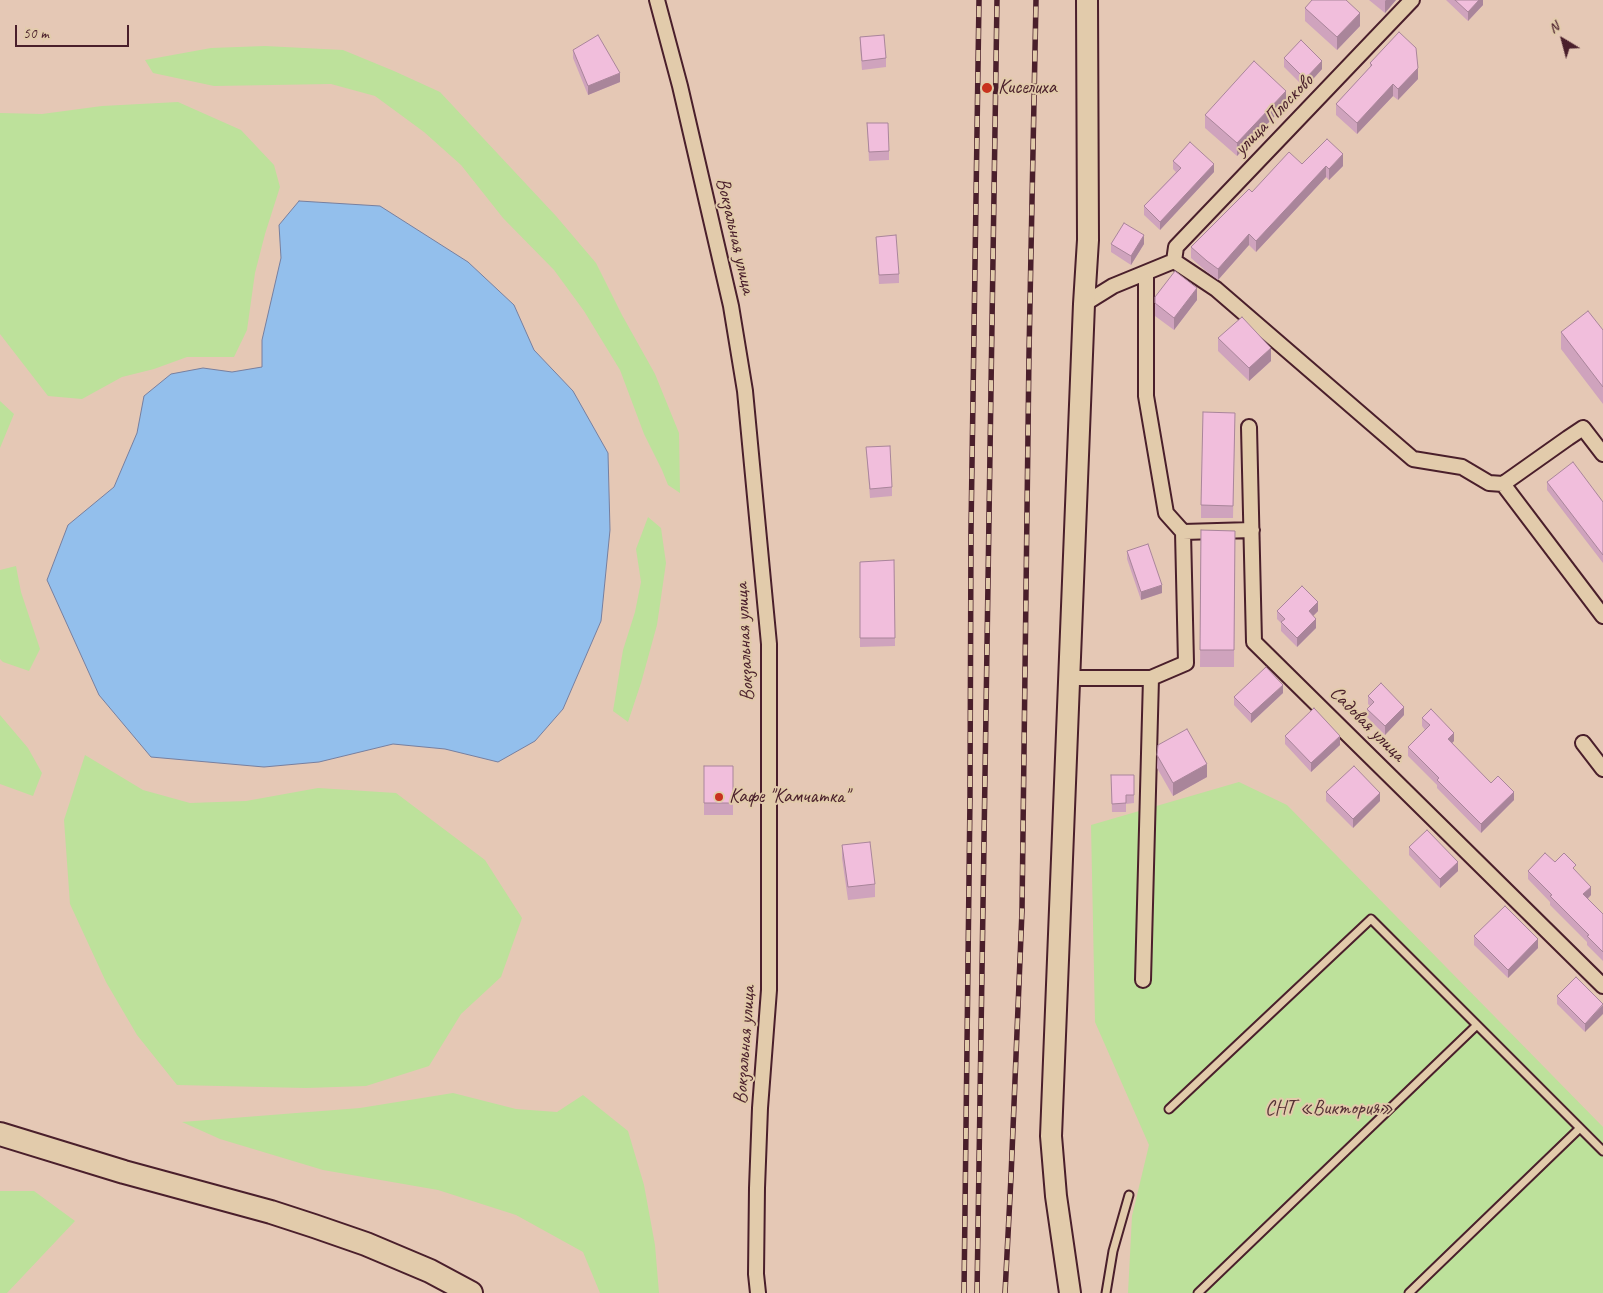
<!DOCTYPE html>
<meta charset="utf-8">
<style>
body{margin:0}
#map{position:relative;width:1603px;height:1293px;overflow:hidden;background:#e5c8b5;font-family:Caveat,sans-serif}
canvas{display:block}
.north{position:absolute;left:1538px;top:15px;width:50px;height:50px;-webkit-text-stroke:4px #e2cbab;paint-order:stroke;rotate:323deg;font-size:14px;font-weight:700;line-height:20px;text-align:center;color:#4a1f2b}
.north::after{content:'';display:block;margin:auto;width:18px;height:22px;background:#4a1f2b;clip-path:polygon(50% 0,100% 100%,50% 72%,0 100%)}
.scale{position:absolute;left:15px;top:25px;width:114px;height:22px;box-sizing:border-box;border:2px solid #4a1f2b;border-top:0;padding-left:6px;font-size:15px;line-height:18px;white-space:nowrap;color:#4a1f2b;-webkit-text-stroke:4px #e2cbab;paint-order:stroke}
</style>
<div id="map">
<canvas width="1603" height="1293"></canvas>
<div class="north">N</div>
<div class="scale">50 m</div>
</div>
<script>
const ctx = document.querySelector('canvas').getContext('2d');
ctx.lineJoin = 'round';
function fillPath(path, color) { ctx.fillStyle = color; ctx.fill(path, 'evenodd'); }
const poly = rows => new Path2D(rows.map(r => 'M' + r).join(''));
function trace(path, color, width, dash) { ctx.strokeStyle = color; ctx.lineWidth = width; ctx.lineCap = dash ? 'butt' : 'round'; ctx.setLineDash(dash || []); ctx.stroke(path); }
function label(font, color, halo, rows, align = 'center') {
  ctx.font = font + ' Caveat,sans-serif'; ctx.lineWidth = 4; ctx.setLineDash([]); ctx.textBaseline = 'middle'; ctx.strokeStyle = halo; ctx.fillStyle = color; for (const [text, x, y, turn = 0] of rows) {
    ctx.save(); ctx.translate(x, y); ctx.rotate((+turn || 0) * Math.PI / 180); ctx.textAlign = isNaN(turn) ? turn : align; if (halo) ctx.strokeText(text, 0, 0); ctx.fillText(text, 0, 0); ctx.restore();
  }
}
const green = poly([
 [265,46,343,50,394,71,440,92,556,216,596,263,622,315,655,374,679,433,680,493,668,485,662,470,644,434,620,370,584,311,554,270,503,218,461,165,424,132,375,96,331,84,214,86,153,73,145,60,211,48],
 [178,102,241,130,274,165,280,187,265,234,255,273,247,330,234,357,187,357,154,369,122,377,82,399,48,396,0,334,0,113,42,114,102,106],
 [0,401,14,414,0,448],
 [648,517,661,528,666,563,657,625,641,683,628,722,613,711,623,650,635,612,641,582,636,549],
 [16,566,21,592,40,649,29,671,3,662,0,659,0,570],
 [0,715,28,748,42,773,33,796,0,784],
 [85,755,143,790,190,803,246,801,318,788,396,793,485,860,522,918,501,977,461,1014,429,1066,366,1086,306,1088,177,1085,137,1035,106,982,70,904,64,820],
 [1239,782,1287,805,1603,1127,1603,1293,1128,1293,1132,1216,1149,1145,1095,1022,1091,825],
 [453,1093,516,1109,557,1112,583,1095,628,1131,644,1185,655,1245,659,1293,600,1293,583,1252,516,1215,438,1190,323,1170,220,1139,182,1122,360,1108],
 [0,1191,34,1191,75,1221,7,1293,0,1293]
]);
const water = poly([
 [299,201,380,206,468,262,514,305,534,350,573,391,608,453,610,530,601,621,563,709,535,741,498,762,445,749,393,744,319,762,264,767,151,757,99,695,47,580,68,525,114,487,137,433,144,396,171,374,203,368,232,372,262,367,262,340,281,258,279,225,299,201]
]);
const lane = poly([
 [1169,1109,1371,919,1603,1151],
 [1106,1293,1113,1251,1129,1195],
 [1198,1293,1477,1025],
 [1409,1293,1580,1128]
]);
const street = poly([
 [657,0,680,86,731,306,745,391,769,644,769,990,760,1108,757,1188,756,1274,758,1293],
 [1174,261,1176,247,1412,0],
 [1146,273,1146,396,1166,513,1183,532,1252,530],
 [1084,304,1113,286,1174,261,1216,289,1413,459,1462,467,1489,483,1503,484,1568,438,1583,428,1603,454],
 [1249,427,1254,642,1603,986],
 [1503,484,1603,616],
 [1069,678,1151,678,1186,663,1183,532],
 [1583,743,1603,769],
 [1143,980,1151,678]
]);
const secondary = poly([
 [1070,1293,1056,1196,1051,1136,1084,304,1088,240,1087,0]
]);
const primary = poly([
 [0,1134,124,1172,271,1212,314,1226,366,1244,430,1271,471,1293]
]);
const rail = poly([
 [964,1293,970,797,971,530,979,0],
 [977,1293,997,0],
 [1005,1293,1011,1177,1022,911,1029,353,1036,0]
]);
const wall = poly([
 [1369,0,1396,0,1385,13],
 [1446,0,1483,0,1483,5,1468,21],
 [1305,8,1360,26,1337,50,1305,21],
 [860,37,886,58,886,67,862,70,860,46],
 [573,50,620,82,588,95,573,58],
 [1284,58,1322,69,1305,88,1284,67],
 [1370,63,1418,79,1398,100,1393,96,1357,134,1336,115,1336,104,1370,67],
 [1286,104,1237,156,1205,128,1205,115],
 [867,123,889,151,889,160,869,161],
 [1173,161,1214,172,1160,230,1144,215,1144,206,1176,172,1173,169],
 [1302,164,1343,166,1329,180,1326,177,1256,252,1249,245,1218,280,1207,272,1191,258,1191,247,1252,192],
 [876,237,899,274,899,283,879,284],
 [1111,244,1144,244,1131,265,1111,252],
 [1155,297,1197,300,1174,330,1155,316],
 [1603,330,1603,404,1561,349,1561,332],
 [1218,338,1271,361,1249,381,1218,351],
 [1235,413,1233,518,1201,518,1201,505],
 [866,447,892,487,892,496,870,498],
 [1547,482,1603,502,1603,563,1547,490],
 [1201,530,1235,531,1234,667,1200,667],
 [1127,551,1162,593,1141,600,1127,559],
 [894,560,895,646,860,647,860,562],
 [1277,611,1318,611,1313,616,1316,628,1297,647,1281,631,1281,623,1277,619],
 [1283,693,1251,723,1234,705,1234,697],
 [1368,696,1404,715,1385,735,1367,717,1367,709,1370,706,1368,704],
 [1422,718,1454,741,1452,743,1491,783,1514,800,1481,833,1437,788,1437,785,1408,756,1408,747,1425,730,1422,726],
 [1285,736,1340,745,1311,772,1285,744],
 [1158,745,1207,777,1173,796,1157,768],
 [704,766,733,766,733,815,704,815],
 [1111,775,1134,775,1134,803,1126,804,1126,812,1112,812],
 [1326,792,1380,801,1353,828,1326,801],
 [842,845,875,884,875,897,848,900,842,858],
 [1409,847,1458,871,1440,888,1409,855],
 [1555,862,1576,871,1591,895,1588,899,1603,914,1603,961,1587,945,1587,942,1550,905,1550,902,1528,879,1528,871],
 [1474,936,1538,948,1508,978,1474,945],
 [1557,996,1603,1004,1585,1032,1557,1004]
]);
const shadedWall = poly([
 [1386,0,1396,0,1385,13,1385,1],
 [1479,0,1483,0,1483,5,1468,21,1468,12],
 [1360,13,1360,26,1337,50,1337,37],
 [1322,61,1322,69,1305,88,1305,79],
 [1418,68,1418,79,1398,100,1398,89],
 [620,73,620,82,588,95,588,86],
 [1393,84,1393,96,1357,134,1357,123],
 [1286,91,1286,104,1237,156,1237,143],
 [1343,154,1343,166,1329,180,1329,169],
 [1214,164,1214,172,1160,230,1160,222],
 [1326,166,1326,177,1256,252,1256,241],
 [1249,234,1249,245,1218,280,1218,269],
 [1144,235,1144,244,1131,265,1131,256],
 [1197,288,1197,300,1174,330,1174,318],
 [1271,348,1271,361,1249,381,1249,368],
 [1162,585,1162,593,1141,600,1141,592],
 [1318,602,1318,611,1309,620,1309,611],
 [1316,619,1316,628,1297,647,1297,638],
 [1283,685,1283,693,1251,723,1251,714],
 [1404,707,1404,715,1385,735,1385,726],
 [1454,733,1454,741,1448,747,1448,739],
 [1340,736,1340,745,1311,772,1311,763],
 [1207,764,1207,777,1173,796,1173,783],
 [1514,792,1514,800,1481,833,1481,824],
 [1380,793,1380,801,1353,828,1353,819],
 [1458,862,1458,871,1440,888,1440,879],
 [1591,887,1591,895,1583,903,1583,894],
 [1538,939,1538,948,1508,978,1508,970],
 [1603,1005,1603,1014,1585,1032,1585,1024]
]);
const building = poly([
 [1312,0,1346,0,1360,13,1337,37,1305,8,1312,0],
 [1455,0,1479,0,1468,12,1455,0],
 [1399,32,1416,48,1418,68,1398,89,1393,84,1357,123,1336,104,1372,65,1370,63,1399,32],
 [598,35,620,73,588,86,573,50,598,35],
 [884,35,886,58,862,61,860,37,884,35],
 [1301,40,1322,61,1305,79,1284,58,1301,40],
 [1254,61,1286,91,1237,143,1205,115,1254,61],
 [867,123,888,123,889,151,869,152,867,123],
 [1327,139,1343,154,1329,169,1326,166,1256,241,1249,234,1218,269,1207,261,1191,247,1249,189,1252,192,1289,152,1302,164,1327,139],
 [1190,142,1214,164,1160,222,1144,206,1181,168,1173,161,1190,142],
 [1124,223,1144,235,1131,256,1111,244,1124,223],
 [896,235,899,274,879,275,876,237,896,235],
 [1175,271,1197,288,1174,318,1155,303,1155,297,1175,271],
 [1588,311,1603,330,1603,387,1561,332,1588,311],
 [1242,317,1271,348,1249,368,1218,338,1242,317],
 [1203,412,1235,413,1233,506,1201,505,1203,412],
 [890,446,892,487,870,489,866,447,890,446],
 [1573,462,1603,502,1603,555,1547,482,1573,462],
 [1201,530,1235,531,1234,650,1200,650,1201,530],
 [1148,544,1162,585,1141,592,1127,551,1148,544],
 [894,560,895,638,860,638,860,562,894,560],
 [1302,586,1318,602,1309,611,1316,619,1297,638,1281,622,1285,619,1277,611,1302,586],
 [1266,667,1283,685,1251,714,1234,697,1266,667],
 [1381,683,1404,707,1385,726,1367,709,1374,702,1368,696,1381,683],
 [1314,708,1340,736,1311,763,1285,736,1314,708],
 [1431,709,1454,733,1448,739,1491,783,1498,776,1514,792,1481,824,1437,780,1439,778,1408,747,1430,725,1422,718,1431,709],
 [1187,729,1207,764,1173,783,1157,755,1158,745,1187,729],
 [704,766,733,766,733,803,704,803,704,766],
 [1354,766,1380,793,1353,819,1326,792,1354,766],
 [1111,775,1134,775,1134,795,1126,795,1126,803,1112,804,1111,775],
 [1427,830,1458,862,1440,879,1409,847,1427,830],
 [870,842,875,884,848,887,842,845,870,842],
 [1545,853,1555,862,1564,853,1576,865,1573,868,1591,887,1583,894,1603,914,1603,952,1587,936,1589,935,1550,896,1552,895,1528,871,1545,853],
 [1505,906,1538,939,1508,970,1474,936,1505,906],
 [1576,977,1603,1004,1585,1024,1557,996,1576,977]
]);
const markers = [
 [987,88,6,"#c8321e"],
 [719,797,5,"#c8321e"]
];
const poiNames = [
 ["Киселиха",998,88],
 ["Кафе \"Камчатка\"",729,797]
];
const streetNames = [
 ["улица Плосково",1274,115,-46],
 ["Вокзальная улица",735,236,77],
 ["Вокзальная улица",745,642,-93],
 ["Садовая улица",1367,724,45],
 ["Вокзальная улица",745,1045,-86]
];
const parkNames = [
 ["СНТ «Виктория»",1329,1109]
];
fillPath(green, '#bde19b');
fillPath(water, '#93bfec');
trace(water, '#767f9f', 1);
trace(lane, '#4a1f2b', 11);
trace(street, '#4a1f2b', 18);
trace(secondary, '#4a1f2b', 24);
trace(primary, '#4a1f2b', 26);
trace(lane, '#e2cbab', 7);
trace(street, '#e2cbab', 14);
trace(secondary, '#e2cbab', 20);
trace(primary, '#e2cbab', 22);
trace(rail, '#4a1f2b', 5.5);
trace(rail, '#e2cbab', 4, [11]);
fillPath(wall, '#cfa3bd');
fillPath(shadedWall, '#a9859a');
fillPath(building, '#f1bedc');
trace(building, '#a9859a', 1);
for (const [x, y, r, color] of markers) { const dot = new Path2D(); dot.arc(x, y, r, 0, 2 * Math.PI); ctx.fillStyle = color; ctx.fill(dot); trace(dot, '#e2cbab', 2); }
label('20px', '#4a1f2b', '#e2cbab', poiNames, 'left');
label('20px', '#4a1f2b', '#e2cbab', streetNames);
label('20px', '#563236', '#e2cbab', parkNames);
</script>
